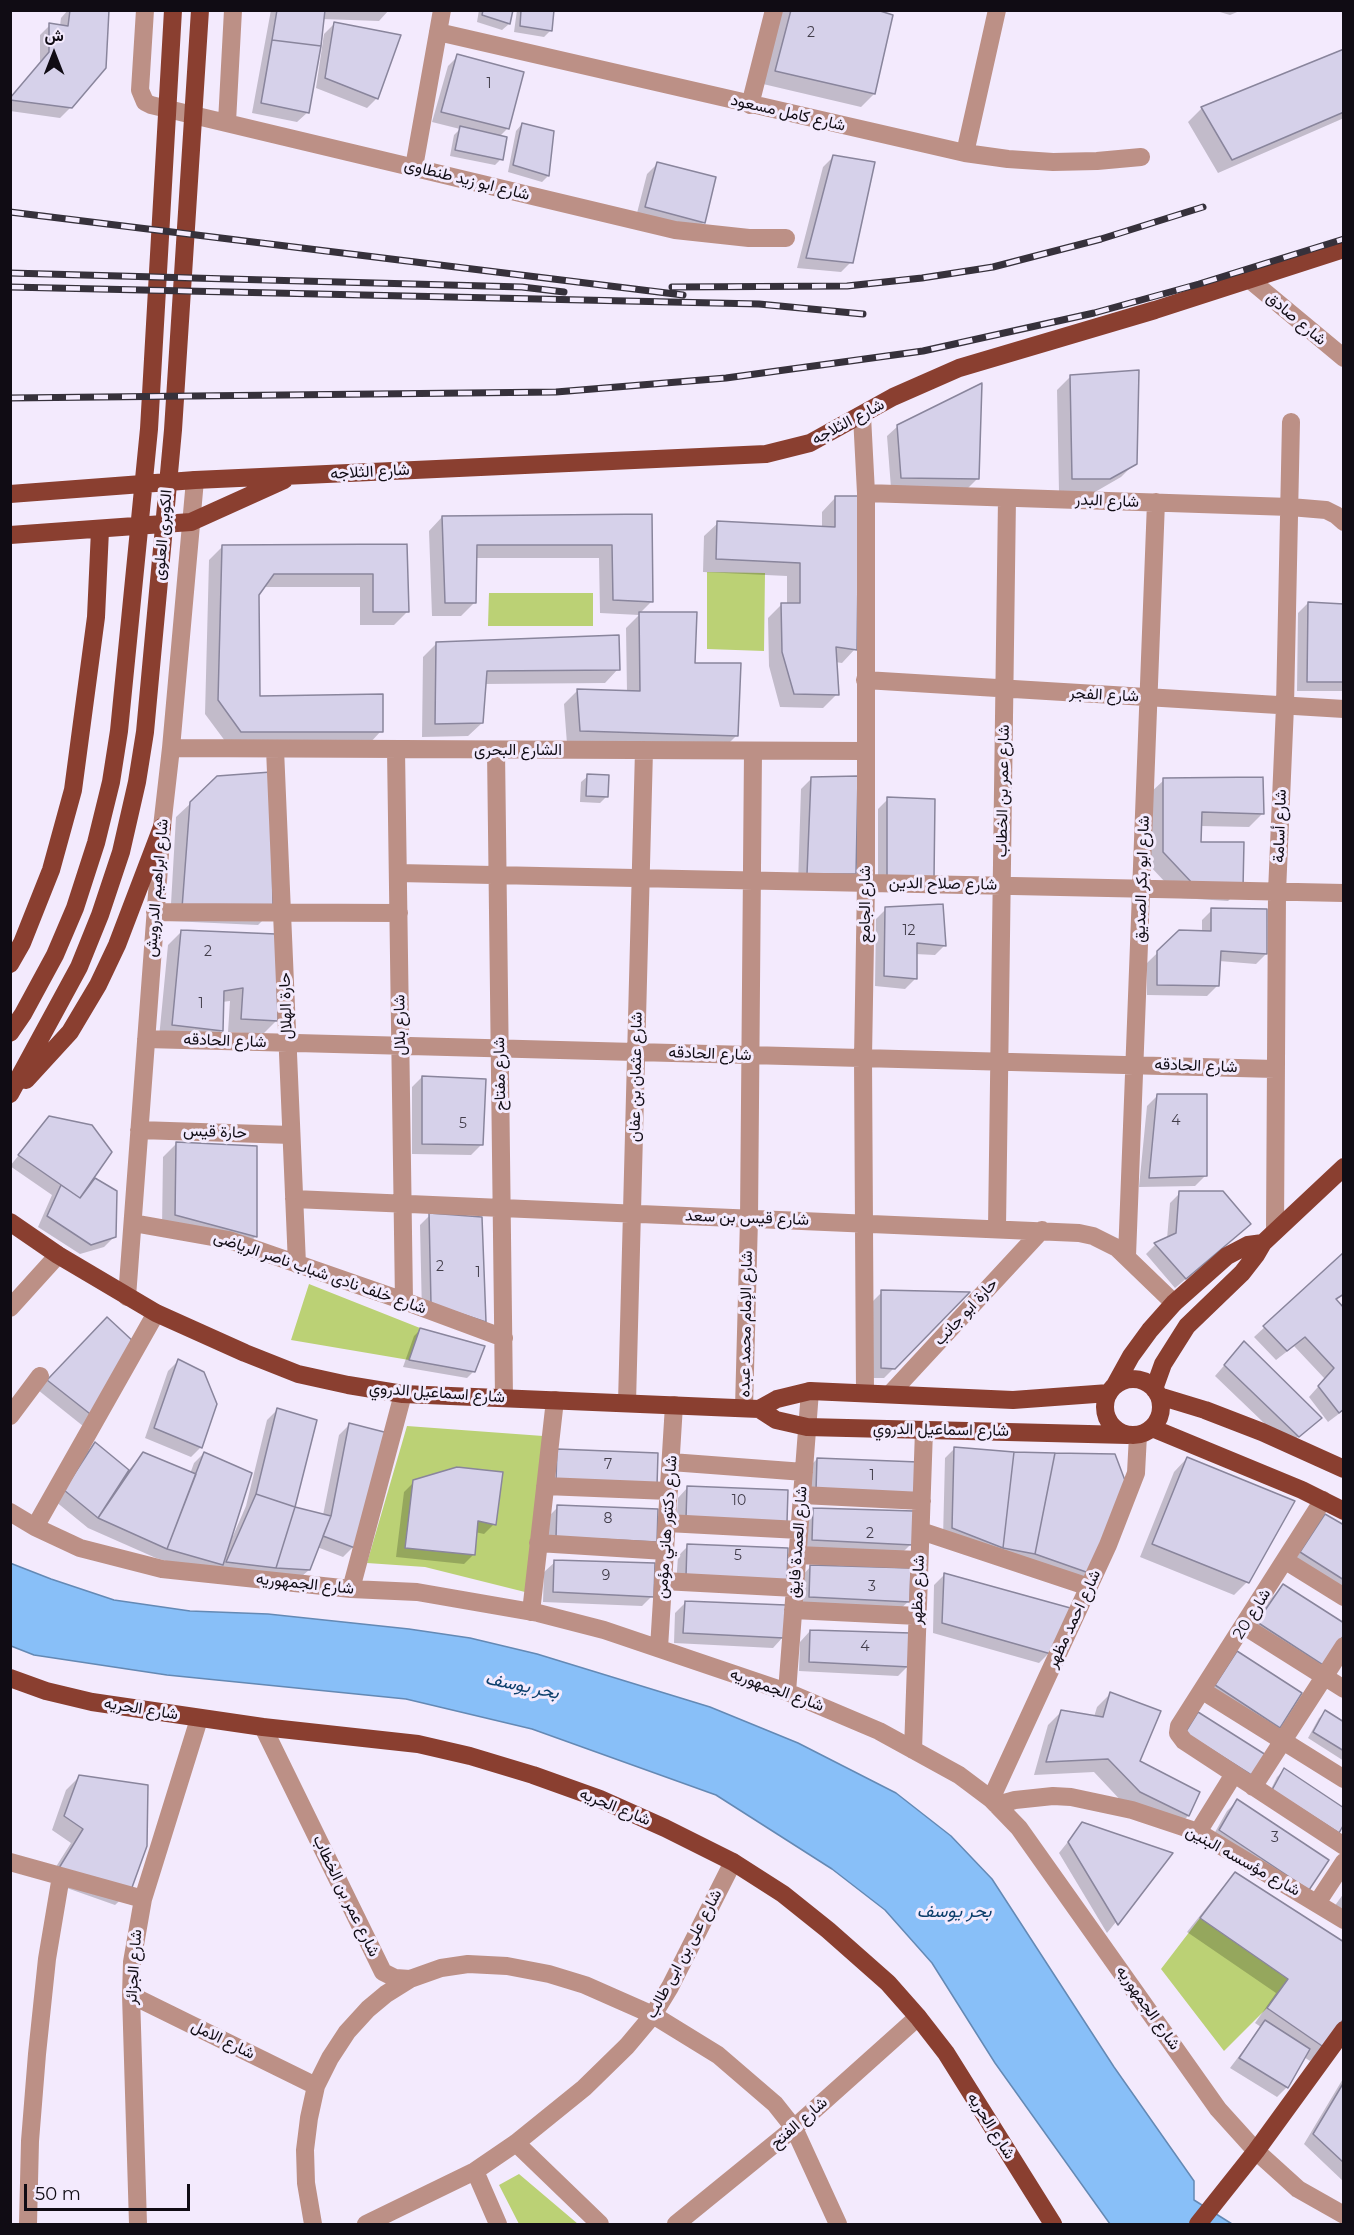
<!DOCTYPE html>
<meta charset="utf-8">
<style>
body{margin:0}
#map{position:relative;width:1354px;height:2235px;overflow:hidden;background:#f3eafd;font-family:Montserrat,Vazirmatn,sans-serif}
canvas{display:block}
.frame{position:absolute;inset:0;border:12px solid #100c14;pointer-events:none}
.north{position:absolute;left:24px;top:24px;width:60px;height:60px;-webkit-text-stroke:4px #f3eafd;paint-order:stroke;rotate:0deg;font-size:16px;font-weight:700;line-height:24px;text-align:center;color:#100c14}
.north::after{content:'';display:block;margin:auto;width:21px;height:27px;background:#100c14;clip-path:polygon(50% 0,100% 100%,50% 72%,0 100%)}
.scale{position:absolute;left:24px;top:2184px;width:166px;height:27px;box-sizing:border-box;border:3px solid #100c14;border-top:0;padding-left:8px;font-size:18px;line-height:21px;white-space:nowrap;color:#100c14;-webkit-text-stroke:4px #f3eafd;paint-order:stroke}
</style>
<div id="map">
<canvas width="1354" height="2235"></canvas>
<div class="frame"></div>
<div class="north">ش</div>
<div class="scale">50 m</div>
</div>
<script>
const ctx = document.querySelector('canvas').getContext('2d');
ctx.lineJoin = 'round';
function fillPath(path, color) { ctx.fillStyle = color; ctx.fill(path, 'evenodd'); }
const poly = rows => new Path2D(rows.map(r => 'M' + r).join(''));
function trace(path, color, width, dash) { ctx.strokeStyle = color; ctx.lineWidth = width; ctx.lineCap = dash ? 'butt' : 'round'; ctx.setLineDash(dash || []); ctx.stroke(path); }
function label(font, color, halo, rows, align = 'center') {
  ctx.font = font + ' Montserrat,Vazirmatn,sans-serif'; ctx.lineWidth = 6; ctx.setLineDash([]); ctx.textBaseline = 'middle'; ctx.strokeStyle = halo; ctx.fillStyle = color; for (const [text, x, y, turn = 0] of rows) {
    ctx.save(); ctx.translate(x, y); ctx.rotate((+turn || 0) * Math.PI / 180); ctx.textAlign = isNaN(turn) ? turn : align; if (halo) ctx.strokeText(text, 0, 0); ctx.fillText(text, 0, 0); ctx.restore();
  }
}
const green = poly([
 [707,572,765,573,764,651,707,649],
 [489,593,593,593,593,626,488,626],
 [309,1284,420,1328,409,1360,291,1340],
 [407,1426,543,1436,525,1592,425,1567,367,1563],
 [1200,1918,1288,1979,1267,2008,1224,2051,1161,1969],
 [519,2174,578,2224,519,2224,499,2185]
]);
const water = poly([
 [10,1563,51,1579,114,1600,190,1611,268,1614,409,1629,470,1638,537,1654,710,1707,798,1743,896,1793,951,1836,992,1879,1114,2067,1194,2181,1194,2200,1232,2224,1110,2224,995,2063,932,1963,885,1910,832,1869,716,1795,532,1729,406,1699,167,1675,34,1655,11,1646,10,1563]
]);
const shadow = poly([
 [68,10,96,10,71,107,60,118,10,111,10,98,40,63,40,35,50,25,60,26,61,18],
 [271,10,389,10,379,21,322,19,308,112,297,122,252,113],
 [479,10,512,10,509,24,502,30,477,22],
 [517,10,552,10,551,30,544,37,514,32],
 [782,10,872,10,874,94,861,107,763,84],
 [1213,10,1242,10,1230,15],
 [334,24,377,98,367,108,316,88,324,34],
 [1344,51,1344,118,1218,173,1188,122,1202,108],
 [458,56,507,129,499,137,501,159,495,165,450,156,454,135,460,129,432,122,448,66],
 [522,124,548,176,542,182,508,172,516,131],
 [834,156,851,262,841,272,797,268,823,167],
 [657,164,704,222,694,233,636,217,647,174],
 [1071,376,1135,463,1121,477,1095,492,1059,492,1057,390],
 [898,426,978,478,967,489,891,488,887,436],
 [835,498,855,649,842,663,835,662,837,694,823,708,780,707,769,666,768,618,781,605,787,605,787,576,703,572,704,536,718,523,822,528,822,512],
 [651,515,652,601,639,614,696,613,694,664,737,735,723,749,567,744,564,704,577,691,627,692,626,628,639,615,600,613,599,558,475,558,474,603,461,616,432,616,429,531,442,517],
 [223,546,405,546,407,612,394,625,360,625,360,587,263,587,257,595,258,697,381,731,368,745,228,745,205,714,209,560],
 [1308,603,1344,605,1344,691,1297,691,1298,613],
 [437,643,618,669,605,683,484,684,482,723,468,736,422,737,423,657],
 [588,776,607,796,600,803,580,802,581,782],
 [811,779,855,874,798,884,801,789],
 [1164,780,1262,814,1249,827,1200,826,1199,844,1242,887,1228,901,1180,898,1150,866,1150,793],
 [888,799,932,878,878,888,878,809],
 [191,803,272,911,258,925,170,921,176,817],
 [886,909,945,945,935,955,915,954,915,979,905,989,875,986,876,919],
 [1212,910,1266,954,1256,964,1219,961,1217,986,1207,996,1147,995,1147,963,1180,931,1202,932,1202,920],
 [182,931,274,936,276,1021,263,1034,228,1032,230,1001,222,1002,221,1031,208,1044,159,1038,168,945],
 [422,1077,481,1145,471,1155,412,1154,412,1087],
 [1157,1096,1205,1176,1195,1186,1139,1187,1147,1106],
 [50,1117,93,1178,115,1192,115,1236,104,1247,80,1254,38,1227,52,1195,10,1166],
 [176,1144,256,1236,243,1250,162,1228,163,1157],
 [1180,1193,1239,1234,1175,1288,1146,1254,1155,1245,1167,1239,1170,1203],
 [430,1215,485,1321,422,1314,420,1225],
 [1344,1254,1344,1294,1335,1300,1344,1310,1344,1410,1328,1422,1309,1397,1325,1379,1294,1346,1276,1360,1254,1337],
 [882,1292,894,1368,884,1378,871,1378,872,1302],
 [107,1319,133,1344,83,1426,38,1390],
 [420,1330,474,1371,467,1378,403,1367,414,1336],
 [1235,1353,1309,1427,1288,1446,1215,1376],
 [178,1361,201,1447,191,1457,145,1438,168,1371],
 [277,1410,293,1508,323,1515,339,1435,349,1425,353,1547,343,1557,317,1547,309,1570,302,1576,217,1572,220,1566,212,1574,156,1558,88,1528,55,1501,85,1454,95,1444,128,1471,143,1453,190,1474,194,1463,204,1453,231,1536,233,1536,246,1506,267,1420],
 [955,1448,1054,1454,1088,1572,1074,1585,943,1538,945,1458],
 [1187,1458,1247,1582,1234,1595,1140,1557,1174,1472],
 [817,1459,916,1463,806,1500,807,1469],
 [414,1482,494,1524,484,1534,475,1532,474,1554,464,1564,396,1557,404,1492],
 [688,1487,786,1491,676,1528,678,1498],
 [558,1507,657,1510,547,1547,548,1517],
 [814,1510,911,1544,901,1554,802,1550,803,1520],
 [1326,1516,1344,1527,1344,1597,1291,1562,1316,1526],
 [688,1546,775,1590,676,1586,678,1556],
 [555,1562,652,1596,642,1606,543,1602,544,1572],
 [811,1566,909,1601,898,1611,800,1607,801,1577],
 [944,1575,1049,1653,1039,1663,933,1633,934,1585],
 [1283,1586,1322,1664,1248,1632,1273,1596],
 [685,1603,783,1637,773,1648,674,1643,675,1613],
 [810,1631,908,1666,898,1676,799,1671,800,1642],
 [1228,1663,1279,1727,1269,1737,1206,1696],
 [1110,1694,1138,1761,1198,1793,1188,1816,1175,1829,1126,1806,1094,1772,1034,1775,1048,1725,1061,1712,1094,1717,1097,1707],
 [1325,1712,1344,1724,1344,1761,1308,1738,1319,1718],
 [1284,1770,1331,1839,1267,1797,1277,1777],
 [80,1776,129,1892,115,1905,47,1881,71,1843,52,1830,66,1790],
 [1237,1801,1308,1889,1210,1841,1227,1811],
 [1082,1824,1171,1854,1107,1933,1059,1853],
 [1236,1874,1324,2047,1310,2061,1304,2057,1287,2087,1277,2097,1230,2068,1261,2027,1255,2023,1276,1993,1187,1932,1222,1888],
 [1344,1893,1344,1919,1331,1911],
 [1344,2077,1344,2182,1304,2144]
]);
const building = poly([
 [70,10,109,10,106,68,72,108,10,100,10,98,49,52,49,23,68,26,70,10],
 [277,10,325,10,321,46,272,40,277,10],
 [483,10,513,10,510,24,482,15,483,10],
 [521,10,554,10,552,31,520,26,521,10],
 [791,10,877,10,893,15,875,94,775,71,791,10],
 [334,22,401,35,378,99,325,78,334,22],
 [272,40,321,46,309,113,261,103,272,40],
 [1344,49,1344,112,1232,160,1201,107,1344,49],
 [457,54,524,72,509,129,441,112,457,54],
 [522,123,554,131,549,176,513,165,522,123],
 [460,126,507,137,503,160,455,150,460,126],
 [833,155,875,162,853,263,806,258,833,155],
 [657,162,716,177,705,223,645,207,657,162],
 [1139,370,1137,464,1110,479,1072,479,1070,375,1139,370],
 [982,383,979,479,901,478,897,425,982,383],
 [835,496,859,496,857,650,836,647,839,695,794,694,782,652,781,603,800,603,800,563,716,559,717,521,835,527,835,496],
 [652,514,653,602,613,600,612,545,477,545,476,603,445,603,442,516,652,514],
 [407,544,409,612,373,612,373,574,274,574,259,595,260,696,383,694,383,732,241,732,218,700,222,545,407,544],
 [1308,602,1344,604,1344,682,1307,682,1308,602],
 [639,612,697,612,695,663,741,663,738,736,580,731,577,689,640,691,639,612],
 [619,635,620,670,487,671,483,723,435,724,436,642,619,635],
 [271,772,273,912,182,908,190,802,217,776,271,772],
 [587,774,609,775,608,797,586,796,587,774],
 [858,776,856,874,807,874,811,777,858,776],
 [1263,777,1264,814,1202,812,1201,842,1244,842,1243,888,1194,885,1163,852,1163,778,1263,777],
 [887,797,935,799,934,879,887,878,887,797],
 [943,904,946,946,917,943,917,979,884,976,885,907,943,904],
 [1211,908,1267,909,1267,954,1221,951,1219,986,1157,985,1157,951,1179,930,1211,931,1211,908],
 [181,930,276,934,278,1021,241,1019,243,988,224,991,223,1031,172,1025,181,930],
 [422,1076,486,1079,483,1145,422,1144,422,1076],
 [1157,1094,1207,1094,1207,1176,1149,1178,1157,1094],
 [49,1116,92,1125,112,1152,80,1198,18,1155,49,1116],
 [176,1142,257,1146,257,1237,175,1215,176,1142],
 [95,1178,117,1191,116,1237,91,1245,47,1216,61,1185,80,1198,95,1178],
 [1179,1191,1223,1191,1251,1224,1186,1279,1154,1243,1176,1233,1179,1191],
 [429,1213,482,1217,486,1322,431,1304,429,1213],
 [1344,1252,1344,1294,1336,1299,1344,1308,1344,1409,1339,1413,1318,1386,1334,1368,1305,1337,1287,1351,1263,1326,1344,1252],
 [881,1290,970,1292,895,1369,881,1368,881,1290],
 [107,1317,135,1343,94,1417,47,1380,107,1317],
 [420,1328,485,1346,475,1372,409,1360,420,1328],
 [1244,1341,1322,1418,1299,1437,1224,1365,1244,1341],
 [178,1359,204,1372,217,1404,202,1448,154,1428,178,1359],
 [277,1408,317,1420,295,1507,256,1494,277,1408],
 [349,1423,388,1433,355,1548,323,1536,331,1516,349,1423],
 [95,1442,129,1470,98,1518,64,1490,95,1442],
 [954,1447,1014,1452,1003,1548,952,1528,954,1447],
 [557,1449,658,1453,657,1486,556,1481,557,1449],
 [143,1452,196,1474,167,1549,98,1518,143,1452],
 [204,1452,252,1473,223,1565,167,1549,204,1452],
 [1014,1452,1055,1453,1035,1554,1003,1548,1014,1452],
 [1055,1453,1115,1454,1129,1491,1089,1573,1035,1554,1055,1453],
 [1187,1457,1295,1501,1249,1583,1152,1544,1187,1457],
 [817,1458,918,1462,917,1494,816,1490,817,1458],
 [457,1467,503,1472,496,1525,478,1521,475,1555,405,1548,413,1480,457,1467],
 [687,1486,788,1490,787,1522,686,1518,687,1486],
 [256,1494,295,1507,276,1568,226,1562,256,1494],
 [557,1505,658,1509,657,1542,556,1537,557,1505],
 [295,1507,331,1516,310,1570,276,1568,295,1507],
 [813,1508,914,1511,913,1545,812,1540,813,1508],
 [1325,1514,1344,1525,1344,1580,1300,1552,1325,1514],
 [687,1544,788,1548,787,1581,686,1576,687,1544],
 [554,1560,655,1563,654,1597,553,1592,554,1560],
 [810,1565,911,1568,910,1602,809,1597,810,1565],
 [944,1573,1074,1609,1051,1654,942,1623,944,1573],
 [1283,1584,1344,1623,1344,1635,1323,1665,1257,1622,1283,1584],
 [685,1601,786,1605,784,1638,683,1633,685,1601],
 [810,1630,911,1633,910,1667,809,1662,810,1630],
 [1237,1651,1302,1693,1280,1728,1215,1685,1237,1651],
 [1110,1692,1161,1711,1140,1761,1200,1792,1189,1816,1140,1792,1108,1759,1046,1762,1061,1710,1103,1717,1110,1692],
 [1325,1710,1344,1722,1344,1751,1313,1732,1325,1710],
 [1198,1712,1266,1755,1253,1776,1185,1733,1198,1712],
 [1284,1768,1344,1808,1344,1824,1339,1833,1272,1790,1284,1768],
 [79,1775,148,1785,147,1846,130,1893,59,1868,83,1829,64,1816,79,1775],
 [1237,1799,1329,1860,1309,1890,1219,1830,1237,1799],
 [1082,1822,1173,1853,1118,1925,1068,1842,1082,1822],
 [1235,1872,1344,1942,1344,2018,1325,2048,1267,2008,1288,1979,1200,1918,1235,1872],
 [1265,2020,1310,2049,1288,2088,1239,2058,1265,2020],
 [1344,2082,1344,2163,1313,2134,1344,2082]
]);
const minor = poly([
 [145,10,140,90,145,102,151,105,675,230,749,238,786,238],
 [438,32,965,153,1008,159,1053,162,1097,161,1141,157],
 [750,105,774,10],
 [227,122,233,10],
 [965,153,997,10],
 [414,167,442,10],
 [1249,279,1344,358],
 [862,416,866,493,866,883,863,1058,865,1393],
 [866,493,1290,507,1326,510,1336,515,1344,522],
 [865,680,1344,709],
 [171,748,864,751],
 [275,749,297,1264],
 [396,749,404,1301],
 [496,750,504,1398],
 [398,873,1344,893],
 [155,912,399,913],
 [146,1039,1275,1069],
 [139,1130,291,1135],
 [294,1199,1079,1233,1093,1236,1117,1248,1174,1303],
 [133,1223,229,1240,404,1301,504,1338],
 [997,1228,1007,498],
 [1275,1231,1277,892,1285,706,1291,422],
 [1127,1256,1156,502],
 [127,1297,162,827,171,748,195,480],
 [10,1308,58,1255],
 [890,1394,1042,1230],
 [627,1403,644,750],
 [744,1408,749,1219,753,751],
 [10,1416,40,1376],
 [671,1462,804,1472],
 [545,1486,669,1491],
 [802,1495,922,1501],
 [1323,1500,1179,1726,1178,1733,1184,1741,1344,1846],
 [10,1512,35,1527,80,1548,162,1569,351,1589,417,1592,538,1613,604,1630,787,1692,879,1731,959,1775,991,1799,1019,1828,1218,2109,1256,2151,1298,2189,1344,2215],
 [667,1523,799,1530],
 [35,1527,156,1313],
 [921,1531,1089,1587],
 [538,1543,665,1551],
 [797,1555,919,1560],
 [1286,1561,1344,1597],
 [663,1581,795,1588],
 [351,1589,403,1394],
 [793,1610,918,1616],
 [531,1612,555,1400],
 [1244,1626,1344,1689],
 [659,1648,674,1405],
 [1203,1691,1344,1779],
 [787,1692,810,1391],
 [263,1727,383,1972,395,1978,410,1979,441,1968,468,1964,507,1966,549,1974,585,1985,653,2015,718,2055,775,2104,794,2128,838,2224],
 [913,1750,924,1430],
 [1253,1787,1344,1646],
 [991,1799,1108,1545,1136,1473,1138,1435],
 [997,1805,1015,1800,1053,1796,1071,1797,1132,1810,1198,1832,1344,1920],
 [1198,1832,1234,1774],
 [10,1862,143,1899],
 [1317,1903,1344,1862],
 [131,1995,316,2086],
 [516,2143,600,2224],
 [475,2171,498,2224],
 [28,2224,30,2141,37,2054,47,1959,61,1876],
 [138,2224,131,1995,132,1962,143,1899,199,1719],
 [313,2224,306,2183,305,2150,309,2118,316,2086,330,2058,347,2032,368,2009,386,1994,410,1979],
 [366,2224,475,2171,516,2143,584,2088,627,2046,653,2015,670,1987,733,1862],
 [676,2224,794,2128,918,2017]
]);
const major = poly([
 [10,494,195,480,766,454,810,443,893,397,959,368,1155,310,1344,249],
 [10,535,191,522,284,480],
 [10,964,22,943,51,870,73,790,96,617,100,530],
 [10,1033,23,1014,55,955,75,908,96,843,111,782,119,731,149,429,173,10],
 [26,1080,70,1032,98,985,117,945,162,827],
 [10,1094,79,967,100,915,121,852,137,782,145,732,173,430,200,10],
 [10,1222,58,1255,156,1313,245,1353,298,1374,348,1385,403,1394,759,1409,776,1420,807,1427,1128,1435],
 '1105 1407a28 28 0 1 1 56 0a28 28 0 1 1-56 0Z',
 [1115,1385,1131,1356,1150,1330,1174,1303,1227,1256,1248,1245,1263,1243],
 [1154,1389,1163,1364,1187,1326,1242,1273,1256,1255,1263,1243,1344,1167],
 [1159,1396,1205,1410,1262,1432,1344,1469],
 [759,1409,777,1399,810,1391,1013,1400,1109,1393],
 [1152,1428,1302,1490,1344,1511],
 [10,1678,46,1691,92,1702,263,1727,418,1744,470,1756,533,1775,600,1799,665,1828,733,1862,783,1894,828,1930,888,1983,918,2017,946,2053,1053,2224],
 [1198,2224,1256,2151,1344,2030]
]);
const rail = poly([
 [10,212,683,295],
 [10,273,522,287,564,292],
 [10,287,759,304,863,314],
 [672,287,847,286,922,278,993,267,1101,239,1203,207],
 [10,398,556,392,726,378,923,351,1094,313,1199,284,1344,239]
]);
const numberNames = [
 ["2",811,33],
 ["1",489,84],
 ["12",909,931],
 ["2",208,952],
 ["1",201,1004],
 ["4",1176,1121],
 ["5",463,1124],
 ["2",440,1267],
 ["1",478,1273],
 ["7",608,1465],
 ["1",872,1476],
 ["10",739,1501],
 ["8",608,1519],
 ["2",870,1534],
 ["5",738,1556],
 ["9",606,1576],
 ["3",872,1587],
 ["4",865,1647],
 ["3",1275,1838]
];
const streetNames = [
 ["شارع كامل مسعود",788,113,13],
 ["شارع ابو زيد طنطاوى",467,180,14],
 ["شارع صادق",1296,319,40],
 ["شارع الثلاجه",848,422,-28],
 ["شارع الثلاجه",370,472,-3],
 ["شارع البدر",1107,501,2],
 ["الكوبرى العلوى",163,535,-85],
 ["شارع الفجر",1104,695,3],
 ["الشارع البحرى",518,750],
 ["شارع عمر بن الخطاب",1003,791,-89],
 ["شارع أسامة",1280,826,-88],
 ["شارع ابو بكر الصديق",1142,879,-88],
 ["شارع صلاح الدين",943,884,1],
 ["شارع ابراهيم الدرويش",157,888,-85],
 ["شارع الجامع",865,904,-90],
 ["حارة الهلال",286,1006,-92],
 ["شارع بلال",400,1025,-91],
 ["شارع الحادقه",225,1041,2],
 ["شارع الحادقه",710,1054,2],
 ["شارع الحادقه",1196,1066,2],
 ["شارع مفتاح",500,1074,-91],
 ["شارع عثمان بن عفان",636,1077,-89],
 ["حارة قيس",215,1132,2],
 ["شارع قيس بن سعد",747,1218,2],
 ["شارع خلف نادى شباب ناصر الرياضى",320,1273,19],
 ["حارة ابو جانب",966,1312,-47],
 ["شارع الإمام محمد عبده",746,1324,-89],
 ["شارع اسماعيل الدروي",437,1393,4],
 ["شارع اسماعيل الدروي",941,1430,1],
 ["شارع دكتور هاني مؤمن",667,1527,-86],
 ["شارع العمدة فايق",798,1542,-86],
 ["شارع الجمهوريه",305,1584,6],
 ["شارع مظهر",918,1590,-88],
 ["شارع 20",1252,1614,-58],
 ["شارع احمد مظهر",1074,1619,-65],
 ["شارع الجمهوريه",777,1690,20],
 ["شارع الحريه",141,1709,9],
 ["شارع الحريه",615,1807,22],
 ["شارع مؤسسه البنين",1243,1861,29],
 ["شارع عمر بن الخطاب",346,1896,64],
 ["شارع على بن ابى طالب",684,1954,-62],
 ["شارع الجزائر",134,1967,-86],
 ["شارع الجمهوريه",1148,2008,55],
 ["شارع الامل",223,2040,26],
 ["شارع الفتح",799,2123,-41],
 ["شارع الحريه",991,2126,58]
];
const waterNames = [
 ["بحر يوسف",522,1686,12],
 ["بحر يوسف",954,1912]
];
fillPath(green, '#bbd175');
fillPath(water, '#88bff8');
trace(water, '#6489b4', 1.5);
fillPath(shadow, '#0003');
fillPath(building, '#d6d1ea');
trace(building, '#89859c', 1.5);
trace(minor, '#bc9086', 18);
trace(major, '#8a3f30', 18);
trace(rail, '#36313b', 7);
trace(rail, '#f3eafd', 4.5, [14]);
label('14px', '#423d4a', null, numberNames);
label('16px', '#100c14', '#f3eafd', streetNames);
label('italic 18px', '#0b3e6b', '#f3eafd', waterNames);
</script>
